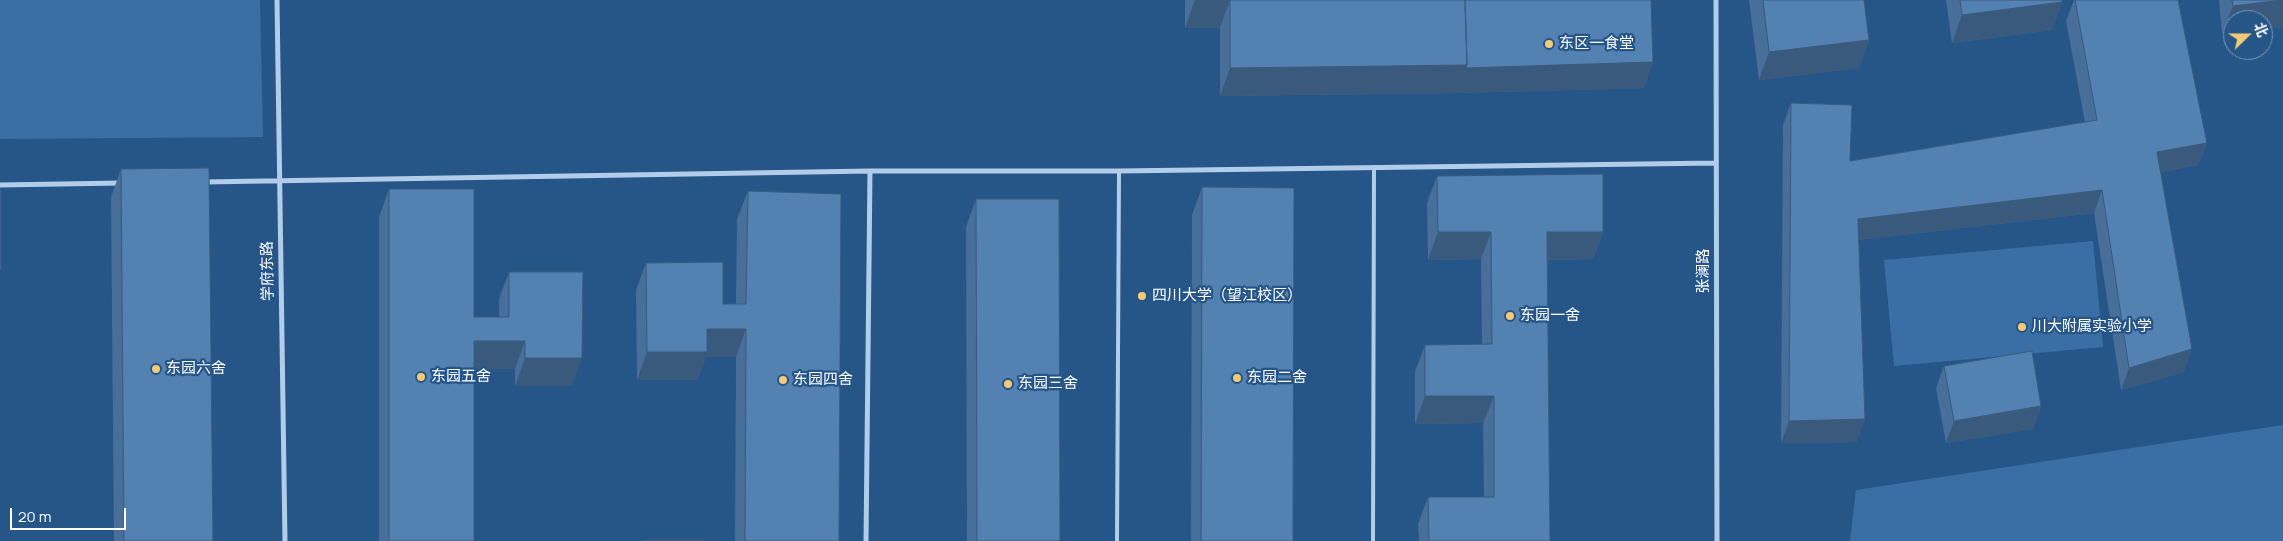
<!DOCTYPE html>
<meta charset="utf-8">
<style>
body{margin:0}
#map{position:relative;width:2283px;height:541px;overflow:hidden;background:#265588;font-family:Manrope,"Noto Sans SC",sans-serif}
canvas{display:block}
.north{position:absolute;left:2223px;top:10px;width:50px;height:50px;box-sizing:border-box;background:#265588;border:1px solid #7d99b8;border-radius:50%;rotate:68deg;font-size:14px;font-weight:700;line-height:20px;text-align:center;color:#fff}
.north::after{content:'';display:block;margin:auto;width:18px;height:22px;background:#f3ca76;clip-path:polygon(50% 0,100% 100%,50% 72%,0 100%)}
.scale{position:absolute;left:10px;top:508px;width:116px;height:22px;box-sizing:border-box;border:2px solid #fff;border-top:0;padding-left:6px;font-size:15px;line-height:18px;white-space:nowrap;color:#fff;-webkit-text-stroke:4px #265588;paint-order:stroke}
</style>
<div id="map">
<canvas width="2283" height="541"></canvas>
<div class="north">北</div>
<div class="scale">20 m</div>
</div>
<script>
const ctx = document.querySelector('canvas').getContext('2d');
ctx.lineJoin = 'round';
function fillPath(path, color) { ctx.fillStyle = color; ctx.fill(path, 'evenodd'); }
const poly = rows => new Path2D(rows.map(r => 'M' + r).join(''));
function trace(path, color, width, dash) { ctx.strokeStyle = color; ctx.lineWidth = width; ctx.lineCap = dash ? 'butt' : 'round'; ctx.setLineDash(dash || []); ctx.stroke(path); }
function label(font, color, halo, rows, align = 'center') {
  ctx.font = font + ' Manrope,"Noto Sans SC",sans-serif'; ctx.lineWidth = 4.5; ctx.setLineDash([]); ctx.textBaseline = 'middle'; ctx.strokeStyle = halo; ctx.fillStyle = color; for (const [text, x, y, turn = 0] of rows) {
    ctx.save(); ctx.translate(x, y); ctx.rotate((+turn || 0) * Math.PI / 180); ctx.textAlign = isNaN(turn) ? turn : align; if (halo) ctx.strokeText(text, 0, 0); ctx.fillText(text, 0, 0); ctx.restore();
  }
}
const green = poly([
 [0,0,260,0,263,137,0,139],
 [2093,241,2103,347,1894,366,1884,260],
 [2283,425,2283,541,1850,541,1856,490]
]);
const lane = poly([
 [1117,541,1119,171],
 [1373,541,1374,167]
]);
const street = poly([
 [277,0,285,541],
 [1716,0,1717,541],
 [204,182,870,171,1119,171,1716,163],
 [0,185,121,183],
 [866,541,870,171]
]);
const wall = poly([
 [1185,0,1651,0,1653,62,1644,88,1457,93,1220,96,1220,28,1185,28],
 [1749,0,1864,0,1869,40,1859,68,1759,80],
 [1946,0,2062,0,2062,2,2052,30,1952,43],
 [2074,0,2178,0,2207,143,2198,165,2161,172,2184,372,2121,390,2094,213,1858,240,1857,442,1781,443,1783,125,1791,103,1850,161,2085,122,2066,21],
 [2219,0,2283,0,2283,27,2263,29,2263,20,2222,33],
 [121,169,213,541,114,541,111,197],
 [1437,176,1603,232,1593,259,1547,260,1550,541,1419,541,1418,524,1428,497,1484,497,1483,423,1415,424,1415,372,1425,345,1482,344,1481,259,1428,260,1427,203],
 [1202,187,1293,541,1191,541,1192,215],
 [389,189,474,317,499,317,499,299,509,272,572,386,515,386,515,369,474,369,474,541,379,541,379,217],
 [748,191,839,541,735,541,736,357,706,357,697,380,637,380,636,290,646,263,723,304,736,304,737,219],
 [976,199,1060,541,967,541,966,227],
 [1944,366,2041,406,2033,429,1946,443,1936,388]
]);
const shadedWall = poly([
 [1195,0,1230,0,1220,28,1185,28],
 [2283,0,2283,27,2263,29,2263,20,2233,20,2233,32,2222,33,2233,6],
 [2062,2,2052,30,1952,43,1962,15],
 [1869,40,1859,68,1759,80,1769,52],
 [1653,62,1644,88,1457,93,1220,96,1230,68],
 [2207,143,2198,165,2149,174,2157,152],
 [2102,190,2094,213,1849,241,1858,219],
 [1438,232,1491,232,1481,259,1428,260],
 [1547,232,1603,232,1593,259,1537,260],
 [707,329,746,329,736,357,706,357,697,380,637,380,647,352],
 [474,341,525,341,515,369,464,369],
 [2192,349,2184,372,2121,390,2129,368],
 [525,358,582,358,572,386,515,386],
 [1425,396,1494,396,1483,423,1415,424],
 [2041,406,2033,429,1946,443,1954,421],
 [1865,419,1857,442,1781,443,1789,421]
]);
const building = poly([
 [1230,0,1465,0,1467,65,1230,68,1230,0],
 [1465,0,1651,0,1653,62,1466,68,1467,65,1465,0],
 [1763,0,1864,0,1869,40,1769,52,1763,0],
 [1960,0,2062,0,2062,2,1962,15,1960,0],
 [2075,0,2178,0,2207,143,2157,152,2192,349,2129,368,2102,190,1858,219,1865,419,1789,421,1791,103,1852,105,1850,161,2097,120,2075,0],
 [2232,0,2283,0,2233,6,2232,0],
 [209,168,213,541,124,541,121,169,209,168],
 [1603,174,1603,232,1547,232,1550,541,1429,541,1428,497,1494,497,1494,396,1425,396,1425,345,1492,344,1491,232,1438,232,1437,176,1603,174],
 [1202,187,1294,188,1293,541,1201,541,1202,187],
 [389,189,474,189,474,317,509,317,509,272,583,272,582,358,525,358,525,341,474,341,474,541,389,541,389,189],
 [0,190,1,190,1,270,0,270,0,190],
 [748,191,841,194,839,541,745,541,746,329,707,329,707,352,647,352,646,263,723,262,723,304,746,304,748,191],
 [976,199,1059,199,1060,541,977,541,976,199],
 [2032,351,2041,406,1954,421,1944,366,2032,351],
 [643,540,705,540,705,541,643,541,643,540]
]);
const markers = [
 [1549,44,5,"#f3ca76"],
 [1142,296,5,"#f3ca76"],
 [1510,316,5,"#f3ca76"],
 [2022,327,5,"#f3ca76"],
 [156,369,5,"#f3ca76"],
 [421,377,5,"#f3ca76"],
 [1237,378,5,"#f3ca76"],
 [783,380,5,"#f3ca76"],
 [1008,384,5,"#f3ca76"]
];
const poiNames = [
 ["东区一食堂",1559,44],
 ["四川大学（望江校区）",1152,296],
 ["东园一舍",1520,316],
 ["川大附属实验小学",2032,327],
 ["东园六舍",166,369],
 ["东园五舍",431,377],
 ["东园二舍",1247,378],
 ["东园四舍",793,380],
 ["东园三舍",1018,384]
];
const streetNames = [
 ["学府东路",268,271,-91],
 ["张澜路",1704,271,-90]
];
fillPath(green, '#3a6fa5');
trace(lane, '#b2cde9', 4);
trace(street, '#b2cde9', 5);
fillPath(wall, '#476f99');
fillPath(shadedWall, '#395a7d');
fillPath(building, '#5281b2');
trace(building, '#395a7d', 1);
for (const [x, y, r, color] of markers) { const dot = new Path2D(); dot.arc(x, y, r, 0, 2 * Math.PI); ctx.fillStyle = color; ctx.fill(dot); trace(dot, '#265588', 2); }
label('15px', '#fff', '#265588', poiNames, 'left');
label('15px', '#fff', '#265588', streetNames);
</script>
